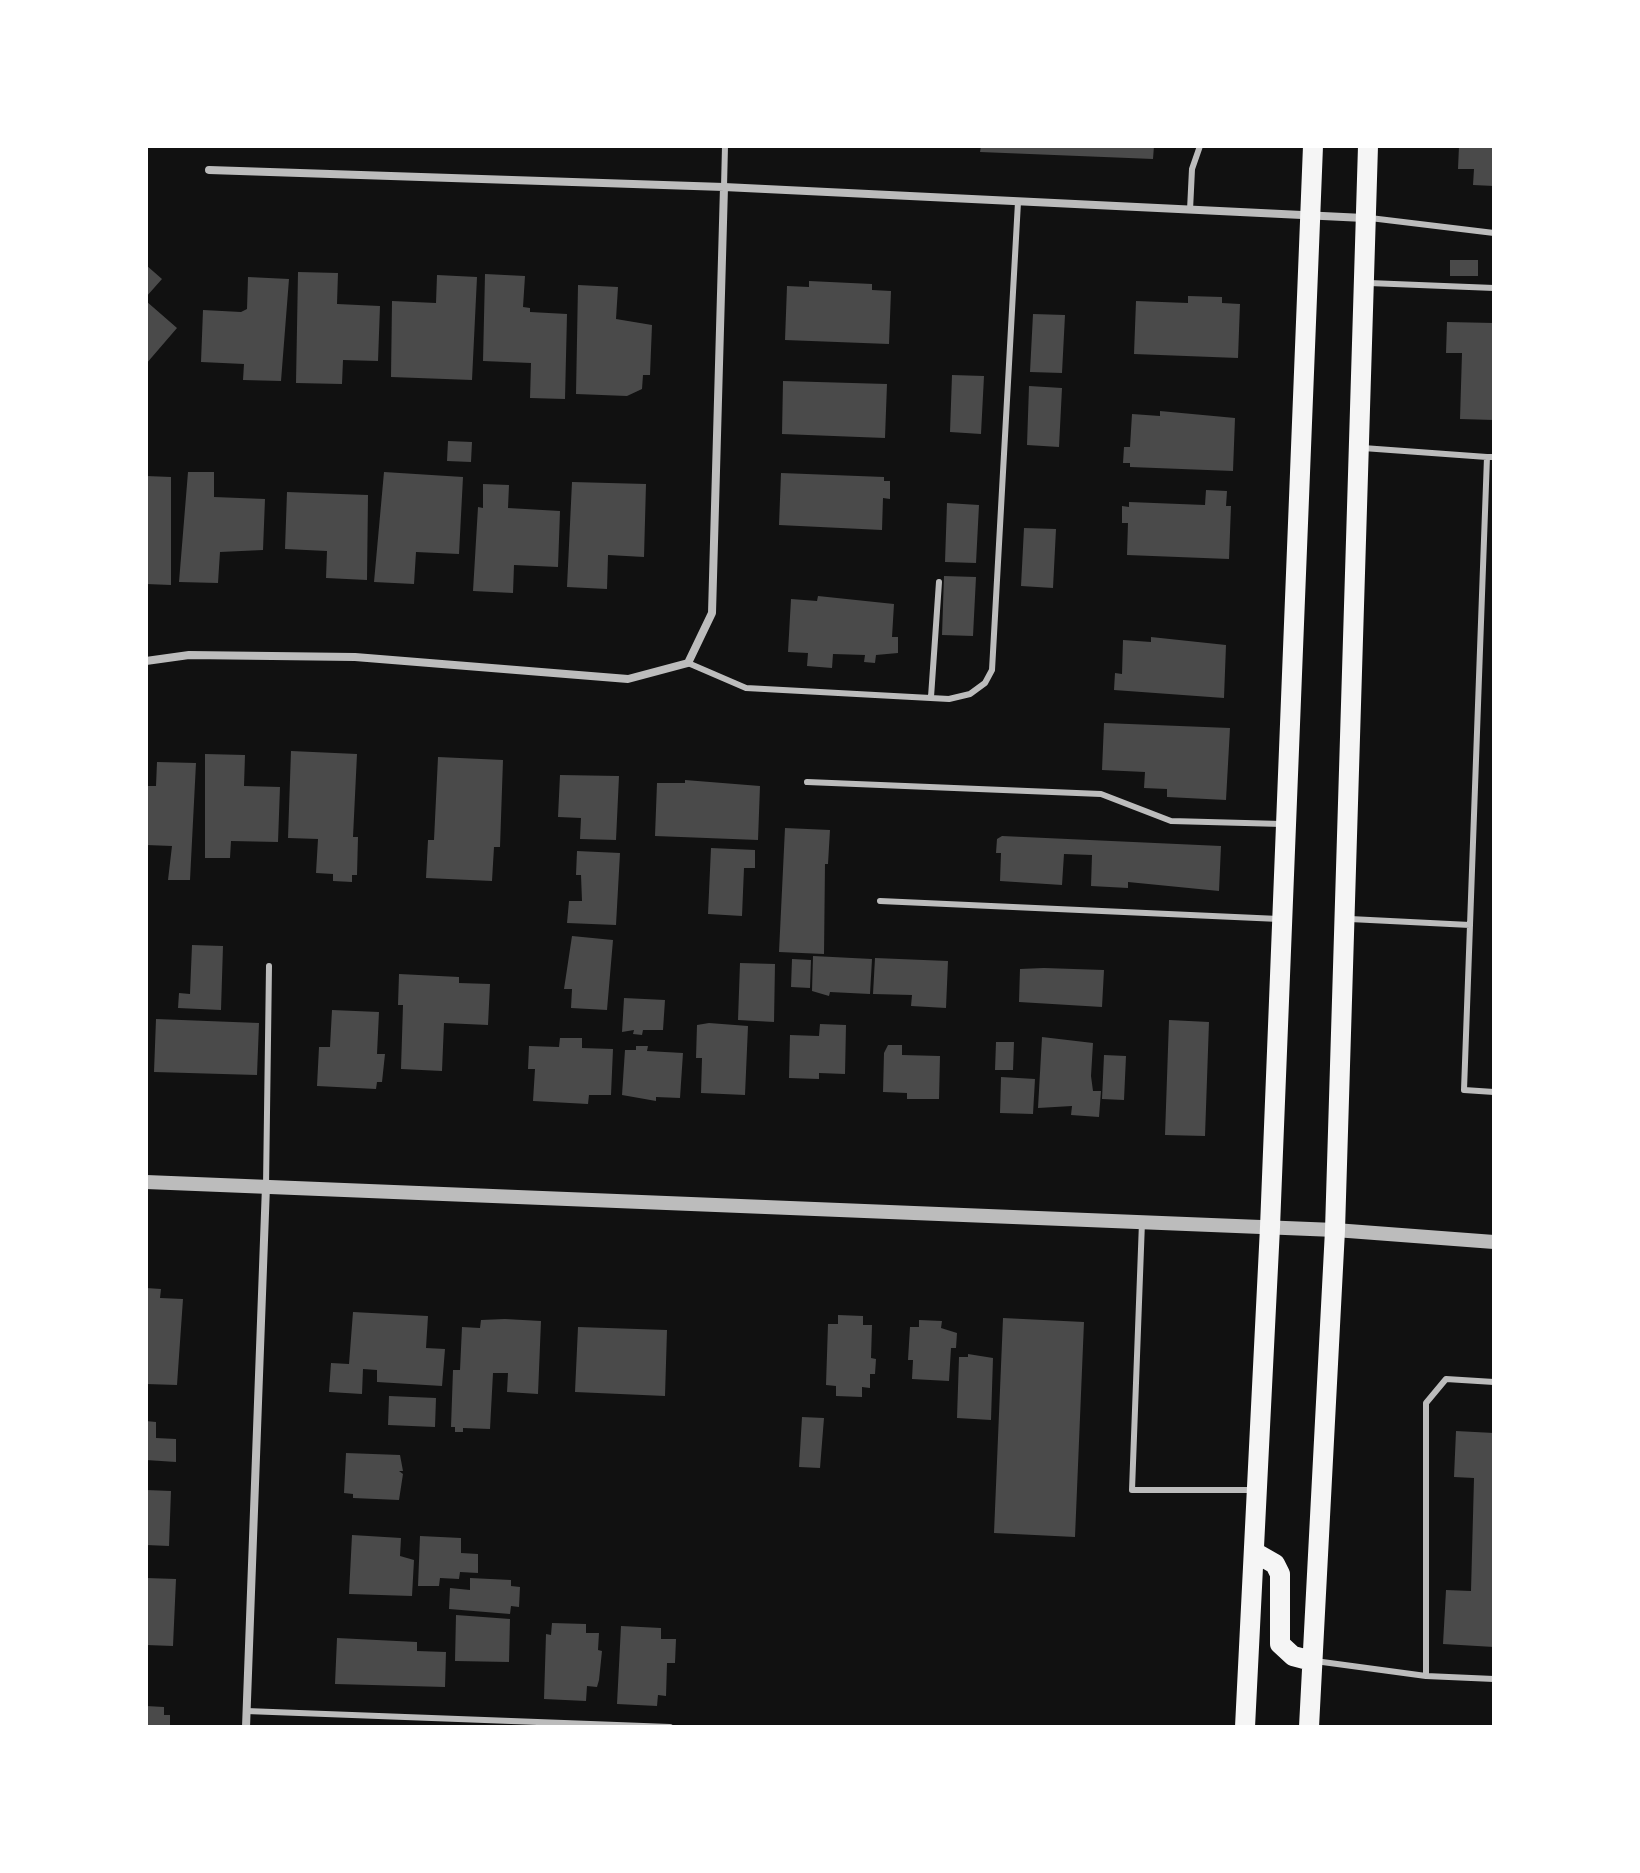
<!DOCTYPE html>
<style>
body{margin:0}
#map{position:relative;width:1640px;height:1873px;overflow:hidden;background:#111;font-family:Figtree,sans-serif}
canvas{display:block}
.frame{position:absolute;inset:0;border:148px solid #fff;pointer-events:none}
</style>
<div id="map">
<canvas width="1640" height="1873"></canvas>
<div class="frame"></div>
</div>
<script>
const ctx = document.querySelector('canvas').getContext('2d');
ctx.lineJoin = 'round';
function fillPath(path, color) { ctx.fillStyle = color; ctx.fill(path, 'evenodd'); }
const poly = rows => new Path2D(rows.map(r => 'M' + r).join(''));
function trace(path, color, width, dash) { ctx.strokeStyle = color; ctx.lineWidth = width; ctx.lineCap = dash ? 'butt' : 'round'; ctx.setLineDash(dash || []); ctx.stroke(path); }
const building = poly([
 [981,146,1154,146,1153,159,980,152],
 [1459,146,1494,146,1494,186,1473,185,1474,169,1458,169],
 [1450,260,1478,260,1478,276,1450,276],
 [146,265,162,279,146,297],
 [298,272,338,273,337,304,380,306,378,361,343,360,342,384,296,383],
 [485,274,525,276,523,307,530,308,530,312,567,314,565,399,530,398,531,363,483,361],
 [437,275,477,277,472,380,391,377,392,301,436,303],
 [248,277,289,279,281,381,243,380,244,364,201,362,203,310,241,312,247,309],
 [809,281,872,284,872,290,891,291,889,344,785,340,787,286,809,287],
 [578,285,618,287,616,319,652,325,650,375,643,375,642,389,627,396,576,394],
 [1188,296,1222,297,1222,303,1240,304,1238,358,1134,354,1136,301,1188,303],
 [146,301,177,328,146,364],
 [1033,314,1065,315,1062,373,1030,372],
 [1447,322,1494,323,1494,420,1460,419,1462,353,1446,353],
 [952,375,984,376,981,434,950,432],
 [783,381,887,384,885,438,782,434],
 [1029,386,1062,388,1059,447,1027,445],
 [1160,411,1235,418,1233,471,1130,467,1130,463,1123,463,1124,447,1130,447,1132,414,1160,416],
 [448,441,472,442,471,462,447,461],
 [188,472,214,472,214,497,265,499,263,550,220,552,218,583,179,582],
 [384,472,463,477,459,554,416,552,414,584,374,582],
 [781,473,884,477,884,481,890,481,890,499,883,498,882,530,779,525],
 [146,476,171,477,171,585,146,584],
 [572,482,646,484,644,557,608,555,607,589,567,587],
 [483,484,509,485,508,508,560,511,558,567,514,565,513,593,473,591,478,507,483,508],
 [1206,490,1227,491,1226,506,1231,506,1229,559,1127,555,1128,523,1122,523,1122,506,1129,507,1129,502,1205,505],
 [287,492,368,495,367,580,326,578,327,551,285,549],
 [947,503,979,505,976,563,945,562],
 [1024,528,1056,529,1053,588,1021,586],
 [944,576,976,577,973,636,942,635],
 [818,596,894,604,892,637,898,637,898,653,876,655,875,663,864,662,865,655,833,654,832,668,807,666,808,653,788,652,791,599,817,601],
 [1151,637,1226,645,1224,698,1114,690,1115,673,1122,674,1123,640,1151,642],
 [1104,723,1230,728,1226,800,1167,797,1167,789,1144,788,1145,772,1102,770],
 [291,751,357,754,353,837,358,837,357,875,352,875,352,882,333,881,333,874,316,873,318,839,288,838],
 [205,754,245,755,244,786,280,787,278,842,231,841,230,858,205,858],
 [438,757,503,760,500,847,494,847,492,881,426,878,428,840,434,840],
 [157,762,196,763,190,880,168,880,172,846,146,845,146,786,156,786],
 [560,775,619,776,616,840,580,839,581,818,558,817],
 [685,780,760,786,758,840,655,836,657,783,685,783],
 [785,828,830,830,828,864,825,864,824,954,779,952],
 [1002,836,1221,846,1219,891,1128,882,1128,888,1091,886,1092,855,1064,854,1062,885,1000,881,1001,853,996,853,997,839],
 [711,848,755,850,755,868,744,868,742,916,708,914],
 [577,851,620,853,616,925,567,923,569,901,582,901,581,875,576,875],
 [572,936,613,940,607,1010,571,1008,572,989,564,989],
 [192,945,223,946,221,1010,178,1008,179,993,190,994],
 [813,956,872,959,870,994,830,992,829,996,812,991],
 [875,958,948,961,946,1008,911,1006,912,995,873,994],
 [792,959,811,960,810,988,791,987],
 [740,963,775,964,774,1022,738,1020],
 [1044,968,1104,970,1102,1007,1019,1002,1020,969],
 [399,974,459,977,459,983,490,984,488,1025,444,1023,442,1071,401,1069,403,1005,398,1005],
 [624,998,665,1000,663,1030,643,1030,642,1035,633,1034,634,1030,622,1032],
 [332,1010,379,1012,377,1054,385,1054,382,1082,377,1082,376,1089,317,1086,319,1047,330,1047],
 [156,1019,259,1023,257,1075,154,1072],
 [1169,1020,1209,1022,1205,1136,1165,1135],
 [709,1023,748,1026,745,1095,701,1093,702,1058,696,1058,697,1025],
 [820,1024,846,1025,845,1074,819,1073,819,1079,789,1078,790,1035,819,1036],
 [1042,1037,1093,1043,1091,1076,1093,1091,1101,1091,1099,1117,1071,1115,1072,1106,1038,1108],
 [560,1038,582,1038,582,1048,613,1049,611,1095,589,1095,588,1104,533,1101,535,1069,528,1069,529,1046,559,1047],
 [996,1042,1014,1042,1013,1070,995,1070],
 [888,1045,902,1045,902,1055,940,1056,939,1099,907,1099,907,1093,883,1092,884,1053],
 [636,1046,648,1046,647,1051,683,1053,680,1098,656,1097,656,1101,622,1095,625,1050,636,1050],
 [1104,1055,1126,1056,1124,1100,1102,1099],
 [1001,1077,1035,1079,1033,1114,1000,1113],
 [146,1288,161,1289,160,1298,183,1299,177,1385,146,1384],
 [353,1312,428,1316,426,1348,445,1349,442,1386,377,1382,377,1370,363,1369,362,1394,329,1392,331,1363,349,1364],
 [838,1315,863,1316,863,1325,872,1325,871,1358,876,1359,875,1374,870,1374,870,1388,862,1387,862,1397,836,1396,836,1386,826,1385,828,1324,838,1324],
 [1003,1318,1084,1322,1075,1537,994,1533],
 [505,1319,541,1321,538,1394,507,1392,508,1373,493,1373,490,1429,463,1428,463,1432,455,1432,455,1427,451,1427,453,1370,460,1370,462,1327,480,1328,481,1320],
 [919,1320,942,1321,941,1328,957,1333,956,1348,951,1348,949,1381,912,1379,913,1360,908,1360,910,1327,919,1327],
 [578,1327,667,1330,665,1396,575,1392],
 [968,1354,993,1358,991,1420,957,1418,959,1357,968,1357],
 [389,1396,436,1398,435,1427,388,1425],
 [802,1417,824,1418,820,1468,799,1467],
 [146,1421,156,1422,156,1438,176,1439,176,1462,146,1460],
 [1456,1431,1494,1433,1494,1647,1443,1644,1446,1590,1471,1591,1474,1478,1454,1477],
 [346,1453,400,1455,403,1471,399,1471,403,1474,399,1500,353,1498,353,1494,344,1493],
 [146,1490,171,1491,169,1546,146,1545],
 [352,1535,401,1538,400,1556,414,1560,412,1596,349,1594],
 [420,1536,461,1538,461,1553,478,1554,478,1573,460,1572,459,1579,440,1578,439,1586,418,1586],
 [146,1578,176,1579,173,1646,146,1645],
 [470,1578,511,1580,511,1586,520,1587,519,1607,511,1606,510,1614,449,1609,450,1588,470,1590],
 [456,1615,510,1619,509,1662,455,1661],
 [552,1623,586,1624,586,1633,599,1633,598,1650,602,1651,599,1680,597,1687,587,1686,586,1701,544,1699,546,1634,551,1635],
 [621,1626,661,1628,661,1639,676,1639,675,1663,667,1663,666,1696,658,1695,657,1706,617,1704],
 [337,1638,417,1642,417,1651,446,1652,445,1687,335,1684],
 [146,1706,164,1707,164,1715,170,1715,170,1727,146,1727]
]);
const service = poly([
 [724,187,725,146],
 [1190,210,1192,169,1200,146],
 [1370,218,1494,233],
 [1369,283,1494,288],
 [1363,448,1487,457],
 [1494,457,1487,457,1464,1090,1494,1092],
 [688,663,746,688,949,699,970,694,985,683,992,670,1018,202],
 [931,697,939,582],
 [807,782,1101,794,1171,821,1282,824],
 [880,901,1279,919],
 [1350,919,1470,925],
 [266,1186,269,966],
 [1142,1222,1132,1490,1253,1490],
 [1315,1661,1426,1676,1494,1679],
 [1426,1676,1426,1403,1446,1379,1494,1382],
 [246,1711,670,1727]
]);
const minor = poly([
 [209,170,724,187,1364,218],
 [146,661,189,655,355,657,628,679,688,663,712,613,724,187],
 [246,1727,266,1186]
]);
const tertiary = poly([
 [146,1182,1335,1230,1494,1242]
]);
const primary = poly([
 [1254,1552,1275,1564,1280,1574,1280,1644,1293,1656,1312,1661],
 [1245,1727,1270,1227,1313,146],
 [1309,1727,1335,1230,1368,146]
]);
fillPath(building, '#4a4a4a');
trace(service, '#bcbcbc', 6);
trace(minor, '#bcbcbc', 8);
trace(tertiary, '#bcbcbc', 14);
trace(primary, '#f5f5f5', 20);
</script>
